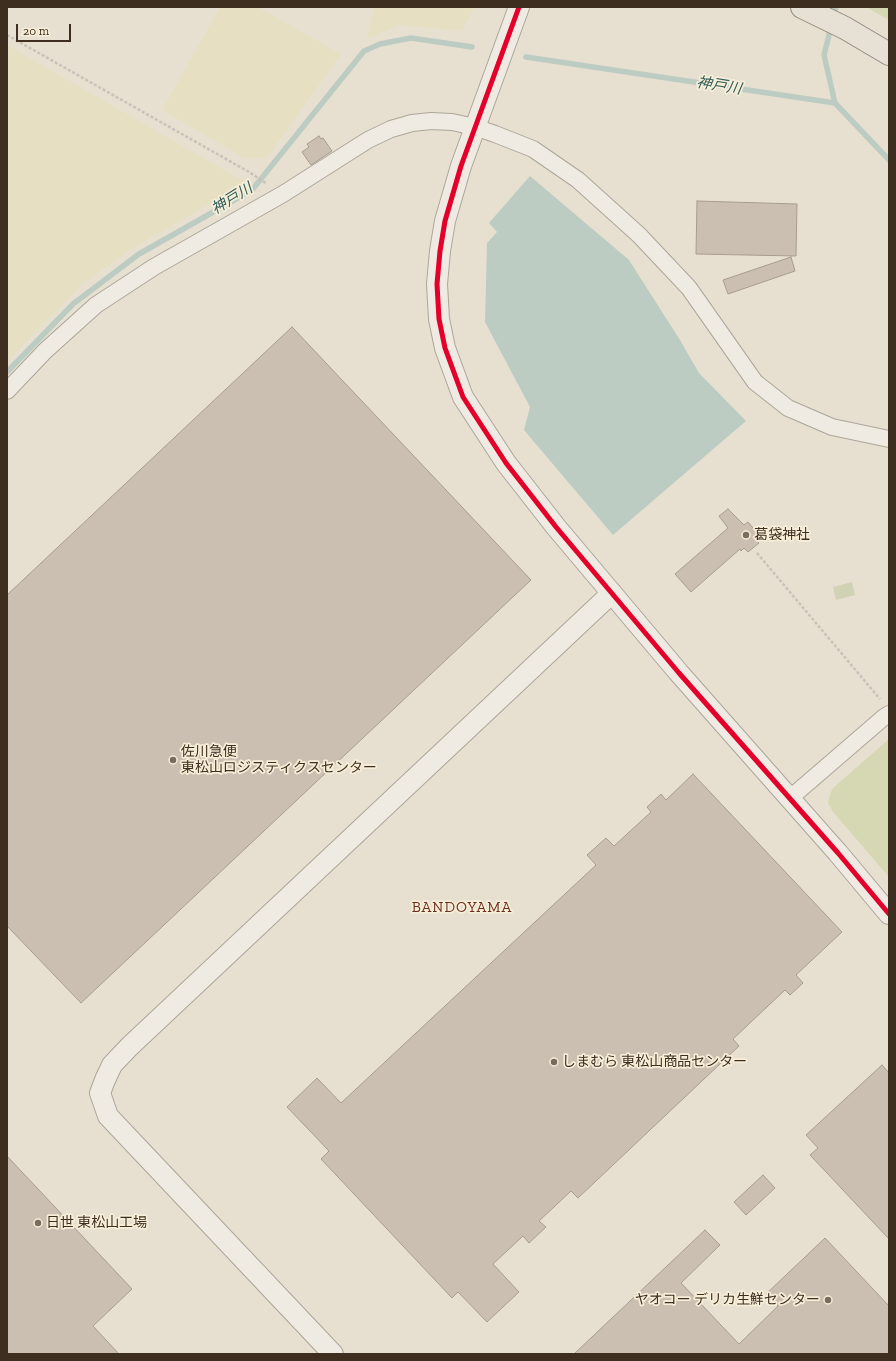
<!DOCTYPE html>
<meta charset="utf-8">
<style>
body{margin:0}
#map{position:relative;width:896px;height:1361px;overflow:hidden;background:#e7e0d1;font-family:"Zilla Slab",serif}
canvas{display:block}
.frame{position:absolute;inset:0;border:8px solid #3d2e20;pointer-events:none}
.scale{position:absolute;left:16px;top:24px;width:55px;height:18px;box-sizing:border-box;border:2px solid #3d2e20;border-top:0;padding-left:5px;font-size:12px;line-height:14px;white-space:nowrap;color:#3d2e20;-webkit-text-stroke:3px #f7eed8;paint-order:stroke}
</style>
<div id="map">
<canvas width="896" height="1361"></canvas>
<div class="frame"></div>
<div class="scale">20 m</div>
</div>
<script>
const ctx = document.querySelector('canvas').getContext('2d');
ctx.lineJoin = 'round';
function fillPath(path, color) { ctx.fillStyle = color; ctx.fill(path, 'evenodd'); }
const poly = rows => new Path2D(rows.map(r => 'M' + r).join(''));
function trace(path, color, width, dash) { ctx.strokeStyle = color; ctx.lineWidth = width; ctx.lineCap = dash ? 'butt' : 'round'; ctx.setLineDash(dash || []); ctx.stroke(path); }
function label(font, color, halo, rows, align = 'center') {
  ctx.font = font + ' "Zilla Slab","Noto Sans JP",serif'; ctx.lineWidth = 3.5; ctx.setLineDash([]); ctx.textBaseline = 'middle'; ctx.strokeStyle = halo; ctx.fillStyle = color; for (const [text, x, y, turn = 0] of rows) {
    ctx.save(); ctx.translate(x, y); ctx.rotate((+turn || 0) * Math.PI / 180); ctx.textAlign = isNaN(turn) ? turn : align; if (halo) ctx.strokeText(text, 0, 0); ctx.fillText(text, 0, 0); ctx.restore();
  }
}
const farmland = poly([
 [220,7,258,7,341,54,267,158,244,158,162,110],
 [375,7,475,7,462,31,400,25,367,39,370,22],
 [7,45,247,183,136,246,81,285,7,361]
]);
const green = poly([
 [866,7,889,7,889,20],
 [889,739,889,877,833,812,828,803,830,794,833,788]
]);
const cemetery = poly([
 [852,582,855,595,836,600,833,587]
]);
const water = poly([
 [530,176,629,260,680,340,699,373,746,421,613,535,524,430,530,407,485,322,487,243,497,232,489,223]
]);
const stream = poly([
 [833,18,836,7],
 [831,27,824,55,835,103],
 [526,57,835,103,889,160],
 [7,372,73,304,139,254,252,190,364,51,380,44,411,38,472,47]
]);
const building = poly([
 [319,136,321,139,323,138,332,151,311,165,302,152,309,147,307,144,319,136],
 [697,201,797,204,796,256,696,254,697,201],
 [791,257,795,271,728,294,723,280,791,257],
 [292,327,531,580,81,1003,7,926,7,595,292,327],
 [728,509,744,525,748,522,759,535,755,539,759,543,748,552,744,548,741,551,740,549,691,592,675,574,728,528,719,516,728,509],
 [693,774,842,932,796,975,803,983,790,995,785,990,733,1039,739,1046,578,1198,571,1191,539,1221,546,1227,529,1243,523,1236,493,1264,519,1292,487,1322,458,1292,452,1298,321,1159,329,1151,287,1107,317,1078,341,1103,596,865,587,855,606,838,614,846,651,812,647,807,661,794,666,800,693,774],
 [882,1065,889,1073,889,1239,810,1155,818,1148,806,1135,882,1065],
 [7,1156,132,1289,93,1326,119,1354,7,1354,7,1156],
 [763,1175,775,1188,746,1215,734,1202,763,1175],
 [705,1230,720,1245,681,1283,739,1344,778,1306,766,1294,825,1238,889,1306,889,1354,574,1354,705,1230]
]);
const path = poly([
 [7,35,249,172,267,184],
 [757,553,880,699]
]);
const minor = poly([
 [7,391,45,351,96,305,154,267,283,194,368,140,391,129,412,123,431,121,452,122,475,127,495,134,533,149,578,180,639,235,689,288,755,382,788,408,832,427,889,439],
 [789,799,883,718,889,714]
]);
const tertiary = poly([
 [519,7,461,166,445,221,440,251,437,284,439,319,445,348,463,397,506,463,556,527,679,673,838,853,889,914],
 [333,1354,108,1116,100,1093,105,1080,112,1065,129,1047,612,593]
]);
const primary = poly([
 [802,7,845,28,889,54]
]);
const bus1 = poly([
 [519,7,461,166,445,221,440,251,437,284,439,319,445,348,463,397,506,463,556,527,679,673,838,853,889,914]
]);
const markers = [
 [746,535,4,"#786c5e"],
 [173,760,4,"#786c5e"],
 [554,1062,4,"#786c5e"],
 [38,1223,4,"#786c5e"],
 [828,1300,4,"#786c5e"]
];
const poiNames = [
 ["葛袋神社",754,535],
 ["佐川急便",181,752],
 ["東松山ロジスティクスセンター",181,768],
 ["しまむら 東松山商品センター",562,1062],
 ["日世 東松山工場",46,1223],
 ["ヤオコー デリカ生鮮センター",820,1300,"right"]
];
const waterNames = [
 ["神戸川",719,86,9],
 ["神戸川",232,199,-32]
];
const neighbourhoodNames = [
 ["BANDOYAMA",462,908]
];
fillPath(farmland, '#e6dfc2');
fillPath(green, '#d6d7b3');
fillPath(cemetery, '#d1d1b3');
fillPath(water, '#bcccc2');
trace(stream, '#bcccc2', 5.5);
fillPath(building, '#cbbfb2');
trace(building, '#a89c90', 1);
trace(minor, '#ada599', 18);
trace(tertiary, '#ada599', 22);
trace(primary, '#928b80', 24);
trace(path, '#c8c2b9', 2.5, [3, 2]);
trace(minor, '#efebe3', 16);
trace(tertiary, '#efebe3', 20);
trace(primary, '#e6e1d4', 22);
trace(bus1, '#e4002b', 5);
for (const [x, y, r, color] of markers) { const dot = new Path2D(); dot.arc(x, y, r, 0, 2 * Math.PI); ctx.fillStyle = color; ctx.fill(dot); trace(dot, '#f7eed8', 1.5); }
label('14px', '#3d2e20', '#f7eed8', poiNames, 'left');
label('italic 15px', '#2f5d5a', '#f7eed8', waterNames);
ctx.letterSpacing = '1px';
label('15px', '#6b2e1e', '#f7eed8', neighbourhoodNames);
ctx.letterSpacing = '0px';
</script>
